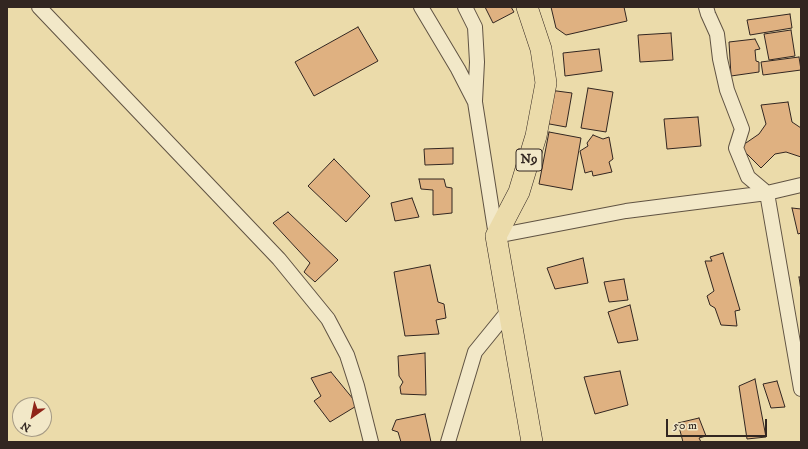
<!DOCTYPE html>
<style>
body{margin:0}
#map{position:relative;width:808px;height:449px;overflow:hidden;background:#ebdbaa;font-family:"IM FELL DW Pica",serif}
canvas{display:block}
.frame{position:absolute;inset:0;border:8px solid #322621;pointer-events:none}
.north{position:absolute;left:12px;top:397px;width:40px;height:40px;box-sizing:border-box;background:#f2e8c8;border:1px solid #a59a85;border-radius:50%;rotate:213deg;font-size:11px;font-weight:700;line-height:16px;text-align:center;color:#322621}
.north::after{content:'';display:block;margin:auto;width:14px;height:18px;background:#8f2418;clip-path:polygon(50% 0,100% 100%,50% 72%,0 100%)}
.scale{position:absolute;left:666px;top:419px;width:101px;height:18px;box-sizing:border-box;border:2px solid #322621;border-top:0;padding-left:5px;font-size:12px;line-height:14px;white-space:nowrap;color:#322621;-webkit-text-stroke:3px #f2e8c8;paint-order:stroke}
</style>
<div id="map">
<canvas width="808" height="449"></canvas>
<div class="frame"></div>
<div class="north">N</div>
<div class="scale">50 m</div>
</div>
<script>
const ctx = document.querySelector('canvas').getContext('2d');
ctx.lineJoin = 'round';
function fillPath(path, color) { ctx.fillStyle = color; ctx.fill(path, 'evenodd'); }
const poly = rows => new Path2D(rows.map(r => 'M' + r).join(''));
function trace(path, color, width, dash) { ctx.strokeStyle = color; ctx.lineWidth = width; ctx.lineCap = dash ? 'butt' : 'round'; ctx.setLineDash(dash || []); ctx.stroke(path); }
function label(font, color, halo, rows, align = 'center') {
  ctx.font = font + ' "IM FELL DW Pica",serif'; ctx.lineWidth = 3; ctx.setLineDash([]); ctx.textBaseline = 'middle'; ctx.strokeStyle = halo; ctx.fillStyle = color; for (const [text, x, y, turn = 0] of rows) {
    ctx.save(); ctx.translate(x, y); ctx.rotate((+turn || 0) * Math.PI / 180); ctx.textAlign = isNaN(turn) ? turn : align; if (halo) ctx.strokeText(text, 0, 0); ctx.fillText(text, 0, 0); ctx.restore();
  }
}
const building = poly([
 [485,7,511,7,514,12,493,23,485,7],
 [551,7,624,7,627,21,566,35,556,28,551,7],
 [790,14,792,28,750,35,747,20,790,14],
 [358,27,378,61,314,96,295,62,358,27],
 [791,30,795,56,769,60,764,34,791,30],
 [671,33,673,60,640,62,638,35,671,33],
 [755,39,760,49,755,50,756,61,759,62,759,72,731,76,729,42,755,39],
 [599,49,602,71,565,76,563,53,599,49],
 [799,57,801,70,763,75,761,62,799,57],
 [588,88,613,92,606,132,581,128,588,88],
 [549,90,572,93,566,127,544,123,549,90],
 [788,102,792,122,801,128,801,157,786,152,775,154,761,168,743,150,743,145,759,134,766,124,761,105,788,102],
 [698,117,701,146,667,149,664,119,698,117],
 [549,132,581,138,572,190,539,184,549,132],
 [593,135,603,139,609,137,613,159,609,162,612,172,593,176,592,171,585,173,580,151,588,146,587,143,593,135],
 [453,148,453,164,425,165,424,149,453,148],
 [334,159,370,196,346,222,308,186,334,159],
 [419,179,444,179,446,187,452,188,452,213,433,215,433,190,421,189,419,179],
 [412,198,419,217,395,221,391,203,412,198],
 [792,208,801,209,801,233,798,234,792,208],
 [288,212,338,260,315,282,304,272,310,263,273,223,288,212],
 [723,253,740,310,735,311,737,326,721,325,715,308,710,305,707,296,714,291,705,261,712,261,710,257,723,253],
 [583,258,588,283,555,289,547,268,583,258],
 [430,265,438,302,444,304,446,318,436,320,439,334,405,336,394,272,430,265],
 [799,277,801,277,801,291,799,277],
 [624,279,628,300,609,302,604,282,624,279],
 [630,305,638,340,618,343,608,312,630,305],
 [425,353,426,395,401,394,400,387,403,382,399,376,398,356,425,353],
 [620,371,628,405,595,414,584,377,620,371],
 [331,372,358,405,330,422,314,401,321,396,311,378,331,372],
 [755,379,766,437,747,439,739,386,755,379],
 [777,381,785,407,771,408,763,384,777,381],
 [425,414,431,442,401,442,398,432,392,430,396,420,425,414],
 [699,418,706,436,699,438,701,442,683,442,678,423,699,418]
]);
const minor = poly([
 [39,7,279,259,328,319,347,355,357,386,371,442],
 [421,7,458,69,475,102,496,236,626,211,767,193,801,185],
 [465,7,475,27,477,62,475,101],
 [706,7,708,14,717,34,720,59,727,90,742,129,736,148,748,177,767,193,801,389],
 [448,442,475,352,510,309]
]);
const highway = poly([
 [527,7,541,49,546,83,536,136,519,192,496,236,532,442]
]);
const shields = [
 [529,160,26]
];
const shieldNames = [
 ["N9",529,160]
];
fillPath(building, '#dfb181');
trace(building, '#322621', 1);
trace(minor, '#605343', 16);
trace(highway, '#322621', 22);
trace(minor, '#f2e8c8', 14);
trace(highway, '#ebdbaa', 21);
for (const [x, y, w] of shields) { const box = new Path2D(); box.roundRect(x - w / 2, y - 11, w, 22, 3); ctx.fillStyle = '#f2e8c8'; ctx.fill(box); trace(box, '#322621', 1); }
label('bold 13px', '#322621', null, shieldNames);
</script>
